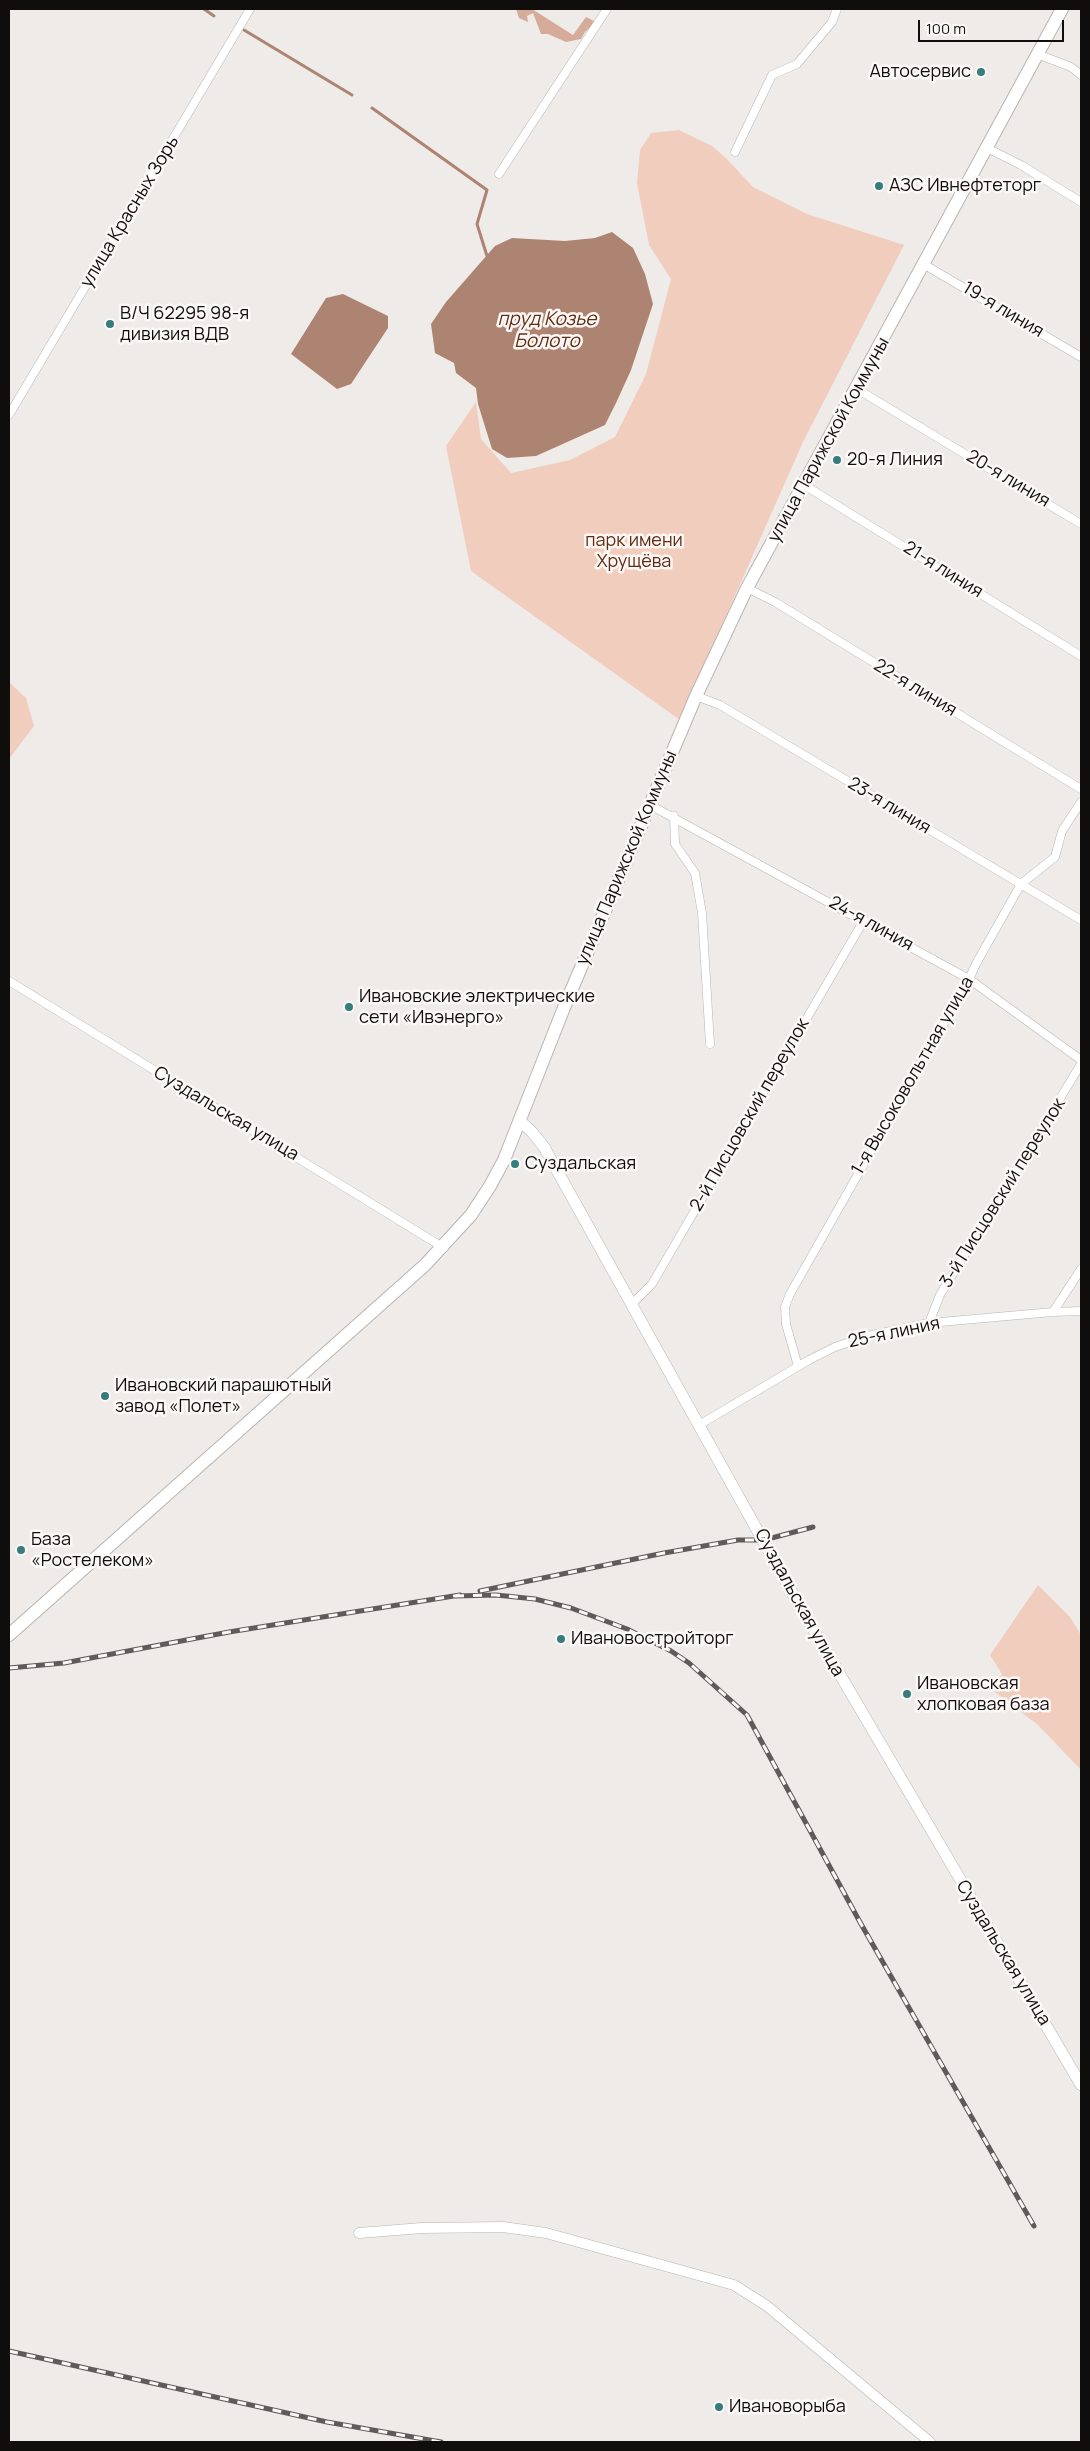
<!DOCTYPE html>
<meta charset="utf-8">
<style>
body{margin:0}
#map{position:relative;width:1090px;height:2451px;overflow:hidden;background:#efebe9;font-family:Manrope,sans-serif}
canvas{display:block}
.frame{position:absolute;inset:0;border:10px solid #0f0e0d;pointer-events:none}
.scale{position:absolute;left:918px;top:20px;width:146px;height:22px;box-sizing:border-box;border:2px solid #0f0e0d;border-top:0;padding-left:6px;font-size:15px;line-height:18px;white-space:nowrap;color:#0f0e0d;-webkit-text-stroke:4px #fdf8f6;paint-order:stroke}
</style>
<div id="map">
<canvas width="1090" height="2451"></canvas>
<div class="frame"></div>
<div class="scale">100 m</div>
</div>
<script>
const ctx = document.querySelector('canvas').getContext('2d');
ctx.lineJoin = 'round';
function fillPath(path, color) { ctx.fillStyle = color; ctx.fill(path, 'evenodd'); }
const poly = rows => new Path2D(rows.map(r => 'M' + r).join(''));
function trace(path, color, width, dash) { ctx.strokeStyle = color; ctx.lineWidth = width; ctx.lineCap = dash ? 'butt' : 'round'; ctx.setLineDash(dash || []); ctx.stroke(path); }
function label(font, color, halo, rows, align = 'center') {
  ctx.font = font + ' Manrope,sans-serif'; ctx.lineWidth = 5; ctx.setLineDash([]); ctx.textBaseline = 'middle'; ctx.strokeStyle = halo; ctx.fillStyle = color; for (const [text, x, y, turn = 0] of rows) {
    ctx.save(); ctx.translate(x, y); ctx.rotate((+turn || 0) * Math.PI / 180); ctx.textAlign = isNaN(turn) ? turn : align; if (halo) ctx.strokeText(text, 0, 0); ctx.fillText(text, 0, 0); ctx.restore();
  }
}
const green = poly([
 [679,130,712,146,726,158,753,187,807,214,904,245,803,442,680,720,471,571,446,446,476,402,481,439,511,473,570,460,615,437,646,374,671,279,649,245,637,183,640,150,651,133],
 [9,682,26,698,34,726,9,759],
 [1038,1585,1070,1617,1081,1635,1081,1770,1038,1725,991,1689,1002,1674,990,1655]
]);
const forest = poly([
 [516,9,532,9,573,35,586,17,596,22,585,32,581,39,566,42,548,34,541,34,533,13,527,16,528,22,519,18]
]);
const water = poly([
 [612,232,633,248,645,274,653,304,631,370,616,403,605,425,536,456,507,458,492,449,478,404,476,388,456,373,454,363,435,353,431,324,446,302,495,246,512,238,565,241,595,238],
 [343,294,388,316,388,328,351,384,337,389,291,354,326,298]
]);
const stream = poly([
 [204,9,214,16],
 [244,30,352,95],
 [372,108,487,190,477,224,487,256]
]);
const minor = poly([
 [1037,54,1071,67,1081,75],
 [987,148,1021,165,1081,202],
 [735,152,772,75,797,64,832,22,837,9],
 [499,174,607,9],
 [925,265,1081,357],
 [857,389,1081,524],
 [9,415,250,9],
 [804,485,1081,656],
 [747,588,775,602,1081,789],
 [696,696,720,705,1081,920],
 [650,805,969,979,1081,1060],
 [674,816,675,844,695,873,702,913,710,1044],
 [9,981,444,1248],
 [631,1305,652,1284,864,920],
 [1053,1312,1081,1269],
 [929,1323,940,1295,1081,1064],
 [798,1366,786,1324,785,1307,790,1294,969,979,977,962,1021,884,1055,857,1062,831,1081,802],
 [699,1425,809,1360,835,1347,867,1336,929,1323,1053,1312,1081,1311]
]);
const tertiary = poly([
 [359,2233,422,2228,503,2227,546,2233,734,2285,767,2306,930,2442]
]);
const secondary = poly([
 [520,1121,533,1133,544,1147,795,1598,1081,2085]
]);
const primary = poly([
 [9,1635,425,1265,471,1215,490,1186,504,1160,563,1010,696,696,747,588,1062,9]
]);
const rail = poly([
 [480,1591,664,1553,738,1540,764,1540,813,1527],
 [455,1596,496,1595,535,1599,571,1608,627,1629,671,1651,689,1663,747,1715,861,1924,1034,2226],
 [9,1668,64,1663,229,1632,460,1595],
 [9,2351,327,2422,441,2442]
]);
const markers = [
 [981,72,5,"#347d7c"],
 [879,186,5,"#347d7c"],
 [110,324,5,"#347d7c"],
 [837,460,5,"#347d7c"],
 [349,1007,5,"#347d7c"],
 [515,1164,5,"#347d7c"],
 [105,1396,5,"#347d7c"],
 [21,1550,5,"#347d7c"],
 [561,1639,5,"#347d7c"],
 [907,1694,5,"#347d7c"],
 [719,2407,5,"#347d7c"]
];
const poiNames = [
 ["Автосервис",971,72,"right"],
 ["АЗС Ивнефтеторг",889,186],
 ["В/Ч 62295 98-я",120,314],
 ["дивизия ВДВ",120,335],
 ["20-я Линия",847,460],
 ["Ивановские электрические",359,997],
 ["сети «Ивэнерго»",359,1018],
 ["Суздальская",525,1164],
 ["Ивановский парашютный",115,1386],
 ["завод «Полет»",115,1407],
 ["База",31,1540],
 ["«Ростелеком»",31,1561],
 ["Ивановостройторг",571,1639],
 ["Ивановская",917,1684],
 ["хлопковая база",917,1705],
 ["Ивановорыба",729,2407]
];
const streetNames = [
 ["улица Красных Зорь",130,212,-59],
 ["19-я линия",1003,310,31],
 ["улица Парижской Коммуны",829,440,-61],
 ["20-я линия",1008,479,31],
 ["21-я линия",943,570,32],
 ["22-я линия",915,688,31],
 ["23-я линия",889,806,31],
 ["улица Парижской Коммуны",627,858,-67],
 ["24-я линия",871,924,29],
 ["1-я Высоковольтная улица",913,1076,-60],
 ["Суздальская улица",226,1114,31],
 ["2-й Писцовский переулок",750,1115,-60],
 ["3-й Писцовский переулок",1003,1193,-58],
 ["25-я линия",894,1333,-12],
 ["Суздальская улица",799,1603,61],
 ["Суздальская улица",1003,1953,59]
];
const parkNames = [
 ["парк имени",634,541],
 ["Хрущёва",634,562]
];
const waterNames = [
 ["пруд Козье",547,320],
 ["Болото",547,342]
];
fillPath(green, '#f1cdbe');
fillPath(forest, '#d6ab99');
fillPath(water, '#ad8372');
trace(stream, '#ad8372', 3);
trace(minor, '#b8b4b2', 9);
trace(tertiary, '#b8b4b2', 11);
trace(secondary, '#b8b4b2', 12);
trace(primary, '#b8b4b2', 14);
trace(minor, '#fff', 8);
trace(tertiary, '#fff', 10);
trace(secondary, '#fff', 11);
trace(primary, '#fff', 12);
trace(rail, '#5e5c5b', 5);
trace(rail, '#fdf8f6', 3, [9]);
for (const [x, y, r, color] of markers) { const dot = new Path2D(); dot.arc(x, y, r, 0, 2 * Math.PI); ctx.fillStyle = color; ctx.fill(dot); trace(dot, '#fdf8f6', 2); }
label('18px', '#0f0e0d', '#fdf8f6', poiNames, 'left');
label('18px', '#0f0e0d', '#fdf8f6', streetNames);
label('18px', '#612b11', '#fdf8f6', parkNames);
label('italic 19px', '#642d13', '#fdf8f6', waterNames);
</script>
